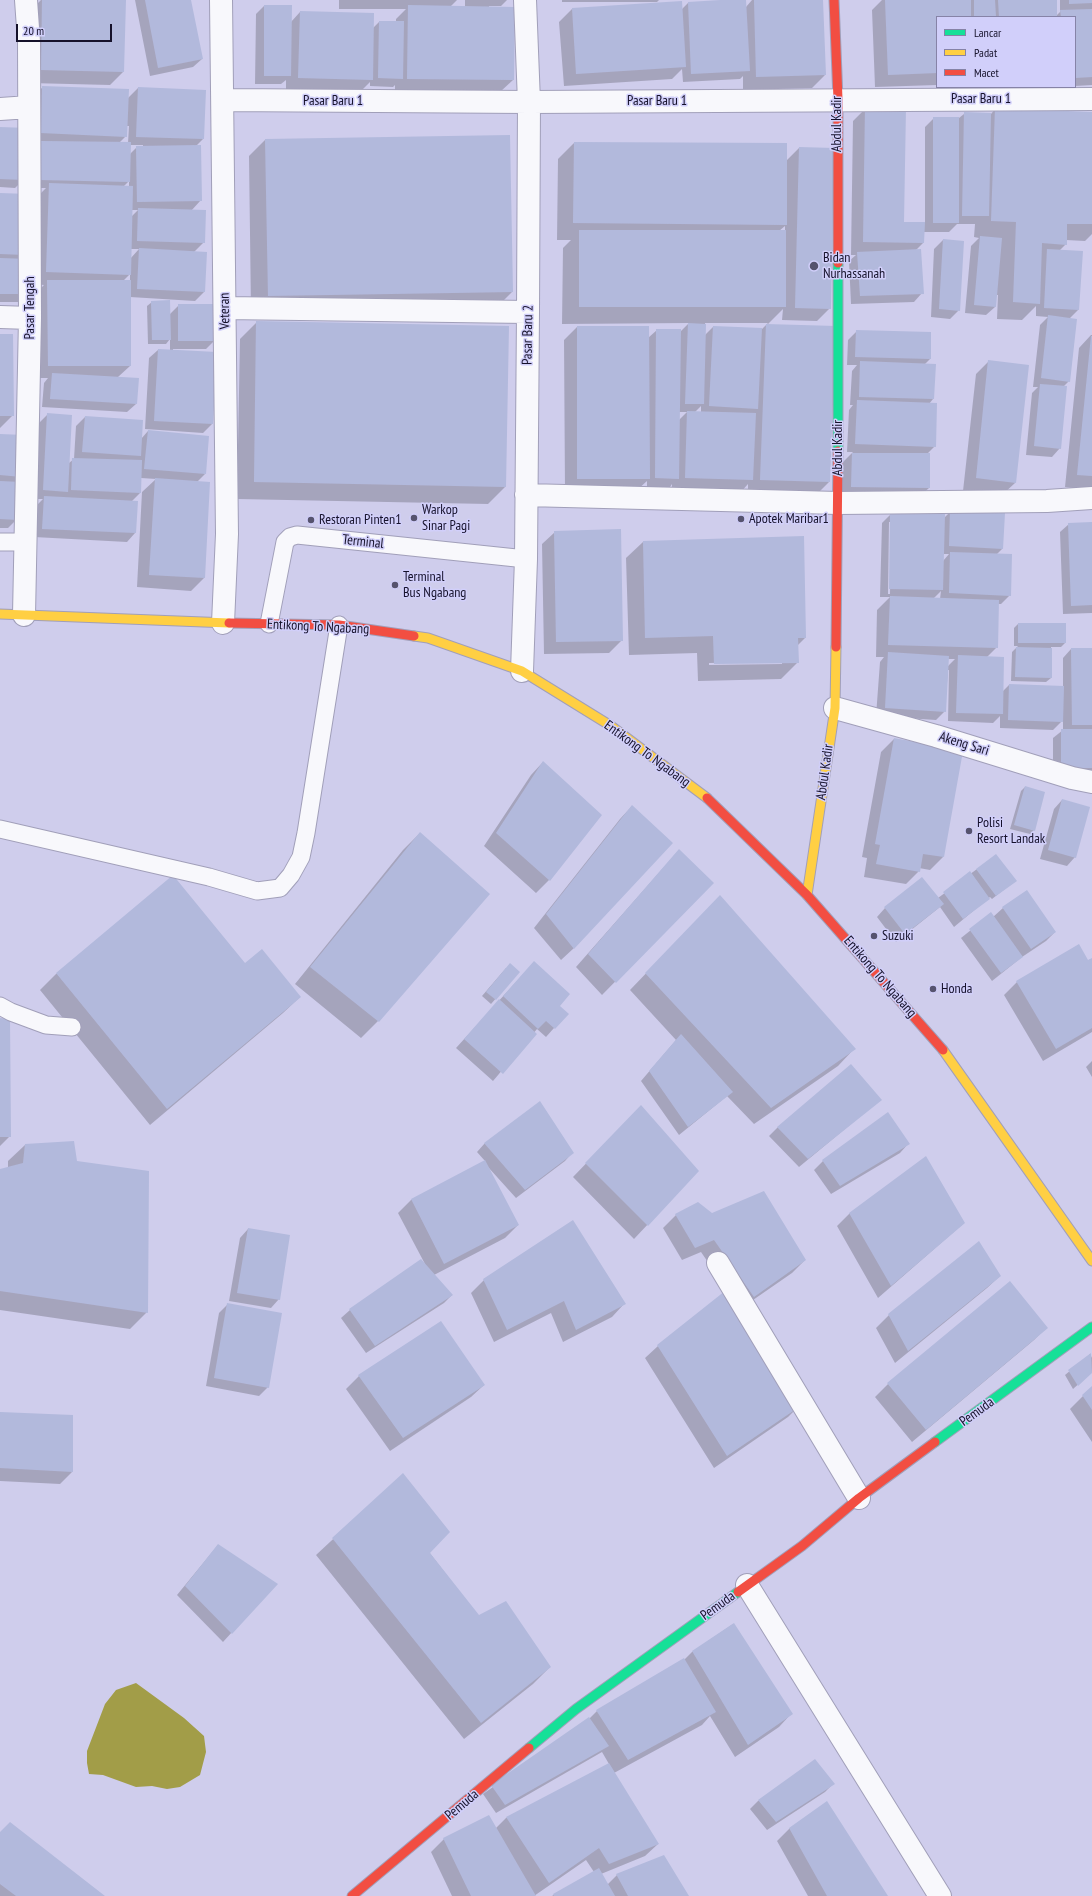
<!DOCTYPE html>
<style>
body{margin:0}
#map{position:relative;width:1092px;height:1896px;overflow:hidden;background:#cfcdec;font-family:"PT Sans Narrow",sans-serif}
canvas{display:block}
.legend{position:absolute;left:936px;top:16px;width:140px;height:72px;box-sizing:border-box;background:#d1cffa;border:1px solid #8683a7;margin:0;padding:5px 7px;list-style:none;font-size:12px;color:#15112a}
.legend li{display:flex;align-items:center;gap:8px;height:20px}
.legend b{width:20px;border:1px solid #8683a7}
.scale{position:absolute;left:16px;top:24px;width:96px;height:18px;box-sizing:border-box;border:2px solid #15112a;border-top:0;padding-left:5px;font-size:12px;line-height:14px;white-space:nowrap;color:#15112a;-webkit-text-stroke:3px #d1cffa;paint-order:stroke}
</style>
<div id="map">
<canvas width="1092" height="1896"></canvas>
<ul class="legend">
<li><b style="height:5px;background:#16e098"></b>Lancar</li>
<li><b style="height:5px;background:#ffcf43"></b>Padat</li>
<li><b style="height:5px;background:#f24e42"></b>Macet</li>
</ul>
<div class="scale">20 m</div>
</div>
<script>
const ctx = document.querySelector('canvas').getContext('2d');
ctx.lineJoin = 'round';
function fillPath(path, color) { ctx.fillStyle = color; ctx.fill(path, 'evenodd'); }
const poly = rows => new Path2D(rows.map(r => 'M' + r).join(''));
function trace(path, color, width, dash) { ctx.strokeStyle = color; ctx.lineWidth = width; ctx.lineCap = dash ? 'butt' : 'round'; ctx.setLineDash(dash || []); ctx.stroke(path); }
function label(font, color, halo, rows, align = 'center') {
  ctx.font = font + ' "PT Sans Narrow",sans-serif'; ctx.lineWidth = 3; ctx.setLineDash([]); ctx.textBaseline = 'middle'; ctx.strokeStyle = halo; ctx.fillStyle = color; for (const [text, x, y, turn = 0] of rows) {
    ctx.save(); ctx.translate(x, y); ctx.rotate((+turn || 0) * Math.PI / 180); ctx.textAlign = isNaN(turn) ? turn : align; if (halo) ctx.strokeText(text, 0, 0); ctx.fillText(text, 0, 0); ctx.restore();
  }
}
const water = poly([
 [136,1683,184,1718,204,1736,206,1752,200,1775,180,1787,167,1789,152,1786,136,1787,103,1775,89,1774,87,1763,87,1751,105,1704,116,1690]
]);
const shadow = poly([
 [41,0,125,0,123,72,110,85,29,83,30,11],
 [135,0,190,0,202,59,193,67,150,76],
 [339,0,457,0,450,7,465,7,465,0,507,0,501,6,489,6,489,8,513,80,500,92,395,91,395,85,393,87,370,86,370,82,359,93,286,90,286,80,281,84,255,84,256,14,264,6,291,22,300,12,373,28,379,22,396,22,396,19,406,9,339,9],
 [562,0,659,0,657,2,562,2],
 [745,0,746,7,752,0,822,0,825,75,812,88,743,90,743,76,740,79,683,82,682,69,672,79,564,86,559,22,572,9,682,9,688,3],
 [882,0,1056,0,1056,16,1060,12,1060,0,1092,0,1092,85,1075,86,1075,17,937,17,937,85,875,87,872,10],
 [43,87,128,98,138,88,203,139,196,146,201,200,191,211,204,242,194,252,206,253,204,292,195,301,130,297,130,366,118,377,136,404,127,412,42,407,44,383,48,378,35,378,35,294,44,285,34,284,37,197,46,188,32,188,33,150,41,142,32,142,34,95],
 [127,126,129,126,128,143,119,143,126,136],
 [129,145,143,145,143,147,137,147,129,155],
 [129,181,129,187,123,187],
 [132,210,138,210,131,217],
 [130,249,139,249,130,259],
 [130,274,130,281,123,281],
 [866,108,903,223,925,223,925,127,934,118,959,118,964,114,991,114,995,109,1092,113,1092,234,1085,241,1066,240,1066,244,1059,251,1081,252,1078,310,1069,319,1069,381,1063,387,1060,448,1052,457,1026,455,1032,393,1038,387,1033,387,1040,325,1048,317,1036,316,1036,306,1022,320,997,319,998,295,996,295,995,307,986,315,965,313,971,246,979,238,974,237,975,224,957,224,949,232,924,232,923,243,916,250,922,293,914,302,851,304,849,261,856,255,851,255,853,121],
 [0,128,24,179,15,188,0,187],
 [265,140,512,292,496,308,251,312,249,156],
 [574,143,786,161,799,148,830,308,817,321,782,320,783,309,767,325,829,482,816,495,748,492,748,484,740,493,672,490,672,484,670,487,647,487,647,481,636,491,565,492,564,340,577,327,648,338,657,330,680,332,689,323,562,324,563,248,571,240,557,240,558,159],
 [785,226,785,231,779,231],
 [705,323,768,323,762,329,713,327,705,335],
 [701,406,701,412,695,412],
 [679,412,687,412,679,420],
 [0,194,27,260,27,294,19,302,0,302],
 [943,240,959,310,950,319,931,317,934,249],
 [152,302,170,314,179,305,215,340,206,349,173,349,173,351,216,353,212,424,203,433,145,429,149,358,158,350,170,351,170,339,166,344,148,344,147,306],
 [257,322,508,327,505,487,488,504,237,499,240,339],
 [857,331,930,333,930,359,924,365,933,399,929,404,935,446,927,454,929,488,920,496,843,495,843,462,853,452,847,452,849,410,853,405,850,405,852,371,857,365,847,365,848,340],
 [0,335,13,415,0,428],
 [1091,335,1092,335,1092,490,1065,487,1079,348],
 [989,361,1015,483,1002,495,963,491,976,374],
 [48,414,69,463,74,459,76,426,85,417,141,439,148,431,205,474,197,482,204,578,191,591,137,587,142,492,156,479,141,478,140,493,131,502,135,533,127,542,34,537,36,506,43,499,35,499,39,423],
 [0,435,21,476,14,483,17,519,8,528,0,528],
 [951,511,1003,548,996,555,1010,595,1001,604,998,604,997,647,987,657,1003,691,1009,685,1063,687,1063,658,1071,649,1092,649,1092,777,1053,776,1053,738,1063,730,1063,720,1053,730,1000,728,1000,716,993,723,948,721,949,670,948,670,945,711,936,720,876,716,880,662,884,657,876,657,877,610,890,597,880,597,882,523,890,515,944,518],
 [889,522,891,522,890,594,888,594],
 [943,554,949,554,943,561],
 [941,591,940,599,933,599],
 [948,659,955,659,948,666],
 [1092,523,1092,613,1063,614,1060,532,1069,524],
 [555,532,622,640,609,653,544,654,542,544],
 [803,537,805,638,797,646,798,662,781,679,698,681,697,653,629,655,626,558,643,542],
 [782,662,782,664,709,665,709,663],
 [1018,624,1065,643,1061,647,1051,647,1051,678,1046,682,1011,681,1012,652,1018,646,1014,646,1014,628],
 [894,739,961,751,943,857,930,870,919,868,919,871,906,884,864,877,867,858,862,857,881,752],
 [543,762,601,815,549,880,536,893,484,846,531,775],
 [1025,787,1034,830,1030,834,1010,829,1021,791],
 [1062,800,1075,857,1067,866,1040,859,1054,809],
 [632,806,574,948,561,960,534,928,620,819],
 [420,833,488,894,378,1021,361,1038,295,984,403,850],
 [679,850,712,883,602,995,576,967],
 [977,869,1015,881,992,899,990,897,954,927,940,907,896,942,877,917,885,908,938,898],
 [173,876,245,964,300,997,283,1013,150,1125,40,990,56,974],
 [1003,908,1055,932,1046,941,1022,957,992,981,961,938,991,914,993,917],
 [704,913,854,1049,838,1066,754,1124,727,1096,679,1135,641,1081,676,1040,630,990],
 [1092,959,1092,1032,1043,1061,1004,995,1017,982],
 [506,968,519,972,491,1004,482,996],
 [526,971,558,1006,554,1028,546,1037,537,1029,493,1081,456,1048],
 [0,1019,10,1136,0,1146],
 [1092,1061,1092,1077,1086,1067],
 [880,1100,799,1167,769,1136,778,1127],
 [629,1119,698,1171,634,1239,573,1177],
 [485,1143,573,1152,565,1161,516,1198,488,1167,518,1225,505,1238,434,1275,452,1295,444,1303,366,1353,341,1318,350,1310,425,1264,398,1213,411,1200,485,1161,477,1152],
 [908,1144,900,1153,831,1194,814,1170,823,1161],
 [25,1145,76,1162,147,1312,130,1329,0,1310,0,1170,8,1168,8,1161],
 [850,1213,964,1223,878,1298,837,1226],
 [712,1214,805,1260,792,1273,740,1309,701,1252,682,1260,663,1228,676,1215],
 [248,1229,279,1299,271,1308,229,1301,240,1238],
 [1000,1276,987,1288,895,1363,876,1328,889,1315],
 [484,1280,624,1304,612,1317,563,1342,551,1313,494,1342,471,1293],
 [227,1305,268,1387,259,1396,206,1386,219,1313],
 [1047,1327,1034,1340,912,1442,875,1397,888,1384],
 [658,1346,801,1404,788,1417,714,1468,645,1358],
 [1090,1354,1092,1358,1092,1372,1073,1389,1065,1375],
 [359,1376,484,1385,471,1397,390,1451,346,1389],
 [1092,1387,1092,1442,1070,1409],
 [0,1413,72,1472,60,1484,0,1481],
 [403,1474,429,1552,479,1617,550,1667,533,1684,464,1739,316,1555],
 [218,1545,276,1584,223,1642,177,1595],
 [733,1624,791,1714,779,1727,735,1757,710,1716,702,1725,614,1773,658,1844,645,1856,601,1874,607,1885,617,1875,688,1896,552,1896,594,1872,586,1860,534,1896,452,1896,431,1852,444,1839,496,1828,506,1818,609,1764,602,1752,496,1813,483,1794,589,1719,597,1711,684,1660,692,1652],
 [815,1761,833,1784,825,1792,767,1830,750,1809,758,1801],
 [790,1828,887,1896,808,1896,777,1841],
 [0,1833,103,1896,0,1896]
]);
const building = poly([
 [42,0,126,0,124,72,41,70],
 [145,0,191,0,203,59,158,68],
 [720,0,746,0,750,71,691,74,688,2],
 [754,0,823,0,826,75,756,77],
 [885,0,971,0,971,17,937,17,937,73,888,75],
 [974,0,995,0,996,17,974,17],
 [998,0,1057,0,1057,17,999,17],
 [1069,0,1092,0,1092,3,1069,4],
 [682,1,686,67,576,74,572,8],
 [264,5,292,5,291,76,264,76],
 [408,5,515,7,514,80,407,79],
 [1092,9,1092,77,1075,78,1075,17,1061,17,1060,10],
 [300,11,374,13,373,80,298,78],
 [379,21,404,21,403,79,378,78],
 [42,86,129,89,127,137,41,133],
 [138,87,206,90,204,139,136,137],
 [865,107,906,108,904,222,925,222,924,243,863,242],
 [995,108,1092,112,1092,224,1067,224,1067,245,1042,243,1040,304,1013,302,1016,222,991,221],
 [964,112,991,113,989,216,962,216],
 [933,117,959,117,959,223,933,223],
 [0,127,27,128,25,180,0,179],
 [510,135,513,292,268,296,265,139],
 [41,141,131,142,130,182,40,180],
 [574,142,787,143,787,225,573,223],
 [201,145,202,201,137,202,136,146],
 [799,147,834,148,831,309,795,308],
 [49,183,133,186,131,275,46,272],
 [0,193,28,194,26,255,0,254],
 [138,208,206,210,205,243,137,241],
 [579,230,786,230,786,307,579,307],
 [980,236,1002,238,996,307,974,305],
 [943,239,964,241,960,311,939,309],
 [139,248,207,252,205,292,137,289],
 [921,249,924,294,860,296,857,252],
 [1047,249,1083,251,1079,310,1044,308],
 [0,258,28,259,28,294,0,294],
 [47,280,131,280,131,366,48,366],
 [170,300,171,340,152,340,151,301],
 [178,304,216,304,216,341,178,341],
 [1048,315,1077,319,1070,382,1041,378],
 [256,321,509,326,506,487,254,482],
 [688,323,706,324,704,404,685,404],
 [766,324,836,326,830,482,760,480],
 [577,326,649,326,650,479,577,479],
 [713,326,762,328,758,409,709,406],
 [656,329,681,329,679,479,655,478],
 [856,330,931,332,931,359,855,357],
 [0,334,13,334,14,416,0,416],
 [1091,336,1092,336,1092,476,1077,475],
 [158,349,217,352,213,424,154,421],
 [988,360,1029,365,1016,483,976,478],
 [860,361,936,364,934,399,859,397],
 [52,373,139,378,137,404,50,399],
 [1040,384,1067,386,1061,449,1034,446],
 [857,400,937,403,936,447,855,444],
 [687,411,756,413,753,480,685,478],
 [47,413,72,415,68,492,43,490],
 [85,416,143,420,141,456,82,452],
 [148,430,209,436,206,474,144,469],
 [0,434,24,435,22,477,0,475],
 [852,453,930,453,930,488,851,487],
 [72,458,142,460,141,493,71,490],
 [155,478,210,482,205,578,149,575],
 [0,481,20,482,18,520,0,519],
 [44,496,138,501,136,533,42,529],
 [950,510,1005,513,1003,549,949,546],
 [890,514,945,514,943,590,889,589],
 [1092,522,1092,605,1071,606,1068,523],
 [621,529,623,641,556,642,554,531],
 [804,536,806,638,798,638,799,663,714,664,713,636,645,638,643,541],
 [950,552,1012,554,1011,596,949,593],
 [890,596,999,600,998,648,888,645],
 [1018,623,1066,623,1066,643,1018,643],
 [1016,647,1052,648,1052,678,1015,677],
 [1071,648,1092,648,1092,725,1072,725],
 [888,652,949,656,946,712,885,708],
 [958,655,1004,657,1003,714,956,713],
 [1009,684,1064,686,1063,722,1008,720],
 [1061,729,1092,729,1092,768,1061,768],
 [894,738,963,751,944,857,923,854,920,872,876,864,880,845,875,844],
 [543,761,602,815,550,881,496,833],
 [1025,786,1045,792,1035,831,1014,825],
 [1062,799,1090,807,1076,858,1048,850],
 [632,805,673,843,574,949,546,914],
 [420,832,490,894,379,1022,310,967],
 [679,849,714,883,616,983,588,954],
 [996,854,1017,881,996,896,976,869],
 [970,871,990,899,963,919,943,892],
 [173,875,245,963,262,949,301,997,167,1109,56,973],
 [922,877,944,904,905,934,884,907],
 [1027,890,1056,932,1031,949,1002,907],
 [720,895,856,1049,771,1108,645,973],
 [991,912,1023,957,1001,973,969,929],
 [1079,944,1088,960,1092,958,1092,1028,1056,1049,1016,981],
 [534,961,570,994,560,1006,569,1014,555,1029,546,1021,538,1029,503,996],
 [510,963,520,972,496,1000,486,992],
 [499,999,537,1034,503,1074,464,1039],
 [0,1018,10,1019,11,1137,0,1137],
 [681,1034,733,1092,688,1127,649,1071],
 [851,1064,882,1100,808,1159,777,1127],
 [540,1101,574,1153,525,1190,484,1143],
 [641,1105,699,1171,648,1226,585,1163],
 [888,1112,910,1144,840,1186,822,1160],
 [74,1141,77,1161,149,1171,148,1313,0,1291,0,1169,23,1163,25,1144],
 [926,1156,965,1223,891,1286,849,1213],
 [485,1160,519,1225,444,1264,411,1199],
 [764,1191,806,1260,754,1297,714,1240,695,1248,675,1214,698,1202,712,1213],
 [573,1220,626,1304,576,1330,564,1301,507,1330,483,1279],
 [248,1228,290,1235,280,1300,237,1293],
 [979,1241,1001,1276,908,1351,888,1314],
 [421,1259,453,1295,375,1346,349,1309],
 [1010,1281,1048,1328,926,1430,887,1383],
 [725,1291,802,1405,727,1456,657,1345],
 [227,1303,282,1313,269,1388,214,1378],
 [441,1321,485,1385,403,1438,358,1375],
 [1091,1353,1092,1373,1078,1386,1068,1370],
 [1092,1386,1092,1410,1082,1395],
 [0,1412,73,1415,73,1472,0,1468],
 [403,1473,450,1532,430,1553,479,1615,506,1601,551,1667,481,1723,332,1538],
 [218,1544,278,1584,232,1634,185,1586],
 [734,1623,793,1714,748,1745,692,1651],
 [684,1658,716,1712,628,1760,596,1710],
 [589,1717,609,1746,505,1805,491,1785],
 [815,1759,835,1784,776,1822,758,1800],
 [609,1763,659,1844,609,1864,599,1848,549,1883,506,1817],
 [827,1801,888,1896,827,1896,789,1828],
 [489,1815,536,1896,471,1896,443,1838],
 [10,1822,105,1896,16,1896,0,1884,0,1832],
 [664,1855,689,1896,628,1896,616,1874],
 [599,1868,615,1896,554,1896,553,1894]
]);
const lane = poly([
 [0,542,26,542],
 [269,624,285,542,290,537,297,535,526,559],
 [0,829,209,877,257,891,280,888,291,875,301,857,306,833,339,625],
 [0,1006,11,1012,46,1025,72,1027]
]);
const street = poly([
 [221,0,227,534,223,623],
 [223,100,529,102,1092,99],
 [0,109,29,107],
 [225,308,528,312],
 [0,317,30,318],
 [526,495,838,503,1047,501,1092,498],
 [24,615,30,318,29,42,26,0],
 [522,671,526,559,528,312,529,102,525,0],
 [835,708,936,736,1072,778,1092,782],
 [718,1263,859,1498],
 [747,1585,940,1896]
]);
const fast = poly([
 [838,263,838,451],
 [935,1442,1092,1327],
 [529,1748,576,1709,738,1592]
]);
const slow = poly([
 [0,614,229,623],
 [414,636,428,638,522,671,611,726,707,798],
 [807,895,835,708,836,647],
 [943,1050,1092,1261]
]);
const jam = poly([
 [834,0,838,99,838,263],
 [229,623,339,625,414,636],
 [836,647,838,451],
 [707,798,807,895,943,1050],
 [738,1592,802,1546,859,1498,935,1442],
 [352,1896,529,1748]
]);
const markers = [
 [814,266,5,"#56536e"],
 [414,518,4,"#56536e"],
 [741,519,4,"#56536e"],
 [311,520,4,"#56536e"],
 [395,585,4,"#56536e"],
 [969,831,4,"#56536e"],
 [874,936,4,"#56536e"],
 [933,989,4,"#56536e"]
];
const streetNames = [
 ["Pasar Baru 1",981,99],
 ["Pasar Baru 1",333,101],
 ["Pasar Baru 1",657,101],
 ["Abdul Kadir",837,124,-90],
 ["Pasar Tengah",30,308,-90],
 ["Veteran",225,311,-91],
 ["Pasar Baru 2",528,335,-89],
 ["Abdul Kadir",838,448,-90],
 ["Terminal",363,542,6],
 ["Entikong To Ngabang",318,627,3],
 ["Akeng Sari",964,744,17],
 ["Entikong To Ngabang",647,754,36],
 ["Abdul Kadir",825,772,-82],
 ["Entikong To Ngabang",880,977,49],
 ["Pemuda",977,1412,-36],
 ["Pemuda",718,1606,-36],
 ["Pemuda",462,1805,-40]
];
const poiNames = [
 ["Bidan",823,258],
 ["Nurhassanah",823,274],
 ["Warkop",422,510],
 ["Sinar Pagi",422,526],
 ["Apotek Maribar1",749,519],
 ["Restoran Pinten1",319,520],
 ["Terminal",403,577],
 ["Bus Ngabang",403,593],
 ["Polisi",977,823],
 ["Resort Landak",977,839],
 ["Suzuki",882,936],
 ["Honda",941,989]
];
fillPath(water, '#a29d48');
fillPath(shadow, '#0003');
fillPath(building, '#b2b9dc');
trace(lane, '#a19fb9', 19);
trace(street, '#a19fb9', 24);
trace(fast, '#a19fb9', 11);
trace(slow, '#a19fb9', 11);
trace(jam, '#a19fb9', 11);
trace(lane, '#f8f8fc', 17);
trace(street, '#f8f8fc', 22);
trace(fast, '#16e098', 9);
trace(slow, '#ffcf43', 9);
trace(jam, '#f24e42', 9);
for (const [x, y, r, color] of markers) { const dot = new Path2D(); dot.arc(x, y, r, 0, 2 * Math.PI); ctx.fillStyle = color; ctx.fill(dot); trace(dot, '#d1cffa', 1.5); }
label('14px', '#15112a', '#d1cffa', streetNames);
label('14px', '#15112a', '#d1cffa', poiNames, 'left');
</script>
